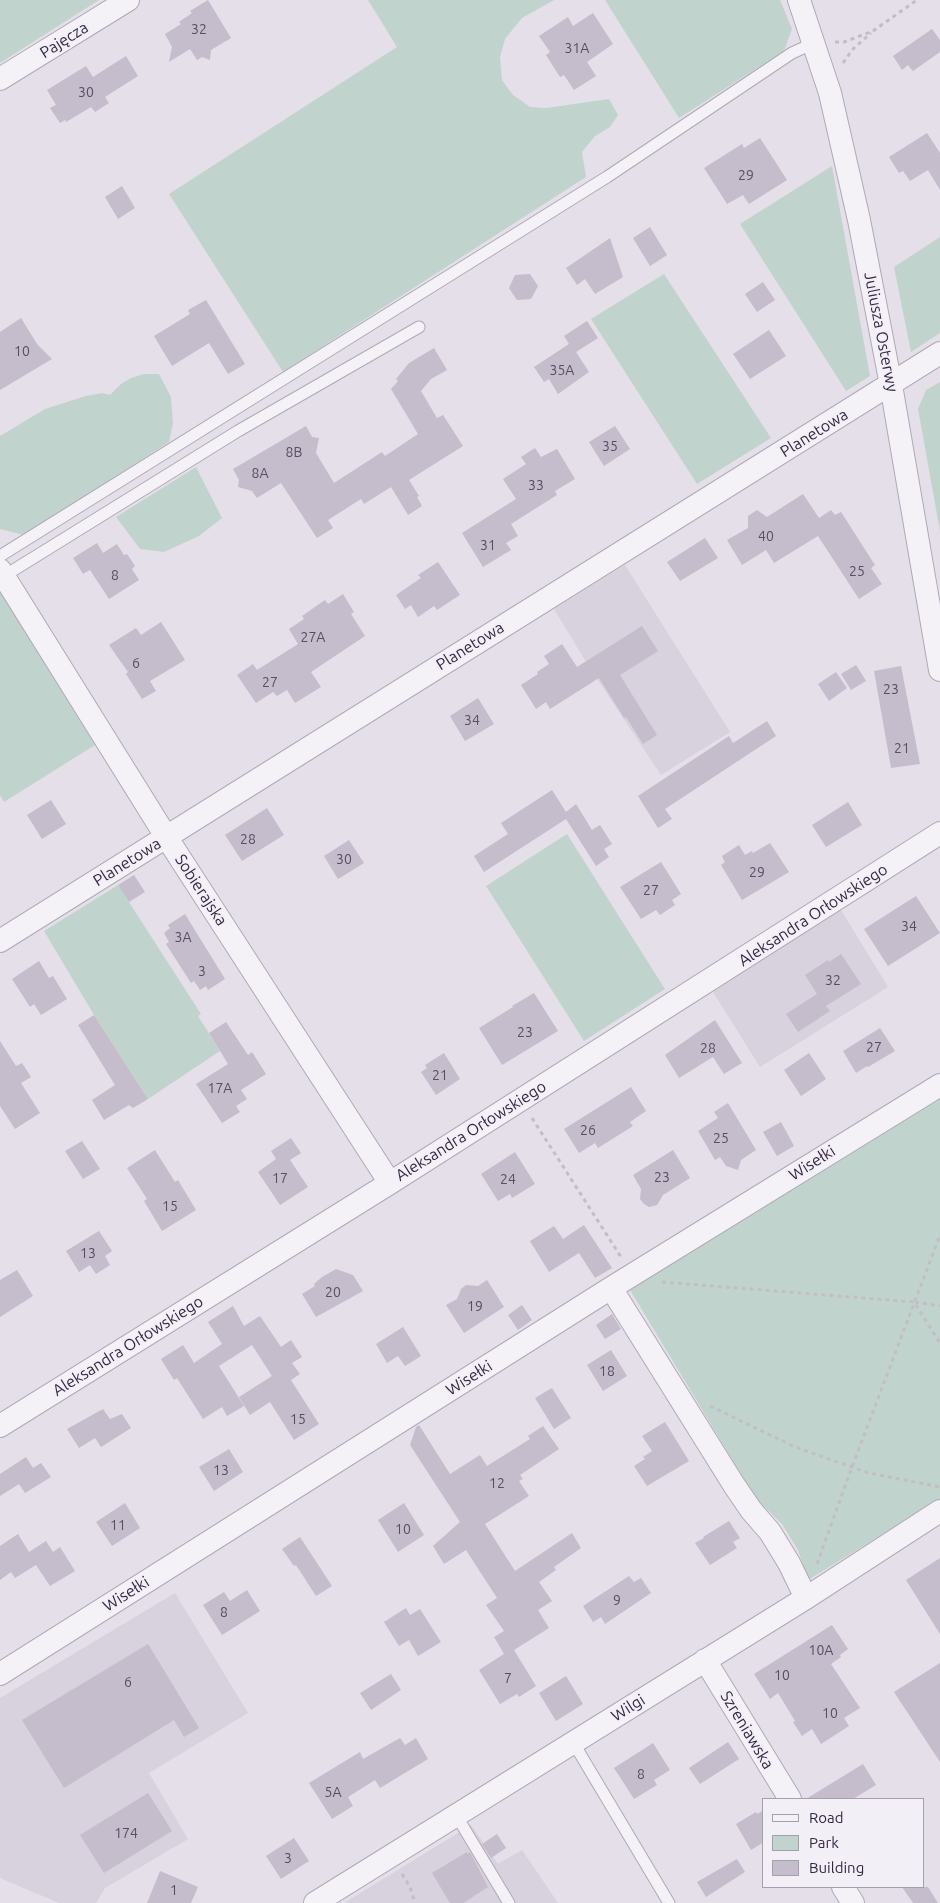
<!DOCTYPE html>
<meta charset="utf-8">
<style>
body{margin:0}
#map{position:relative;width:940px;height:1903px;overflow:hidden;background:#e4dfe9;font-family:Ubuntu,sans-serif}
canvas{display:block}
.legend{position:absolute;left:762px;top:1798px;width:162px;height:90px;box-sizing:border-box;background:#f3eff7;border:1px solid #a79fae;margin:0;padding:6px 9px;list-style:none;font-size:15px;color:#352741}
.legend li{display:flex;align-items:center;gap:10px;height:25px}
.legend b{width:25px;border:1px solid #a79fae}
</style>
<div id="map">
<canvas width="940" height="1903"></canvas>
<ul class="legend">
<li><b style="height:6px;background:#f5f2f7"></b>Road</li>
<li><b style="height:14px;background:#c0d4cd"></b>Park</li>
<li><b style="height:14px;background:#c5bccc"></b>Building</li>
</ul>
</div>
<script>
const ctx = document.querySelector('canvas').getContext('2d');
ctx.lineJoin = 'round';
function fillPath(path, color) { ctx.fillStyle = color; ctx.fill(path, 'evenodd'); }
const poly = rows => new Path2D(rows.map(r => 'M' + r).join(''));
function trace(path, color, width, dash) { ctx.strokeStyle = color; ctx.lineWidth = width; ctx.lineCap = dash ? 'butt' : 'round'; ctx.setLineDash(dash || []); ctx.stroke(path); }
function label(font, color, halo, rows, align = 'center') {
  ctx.font = font + ' Ubuntu,sans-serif'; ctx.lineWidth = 4.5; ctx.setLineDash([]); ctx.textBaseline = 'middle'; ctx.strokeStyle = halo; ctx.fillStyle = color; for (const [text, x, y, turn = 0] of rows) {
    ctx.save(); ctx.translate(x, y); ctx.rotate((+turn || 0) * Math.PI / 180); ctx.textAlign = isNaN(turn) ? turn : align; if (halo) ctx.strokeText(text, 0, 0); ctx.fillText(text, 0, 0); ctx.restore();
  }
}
const built = poly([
 [625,565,730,732,661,775,588,665,554,609],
 [841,910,888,987,760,1067,713,992],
 [175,1593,248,1713,149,1773,188,1839,105,1888,96,1903,59,1903,0,1878,0,1698],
 [471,1825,498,1864,522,1850,558,1903,344,1903]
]);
const green = poly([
 [0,0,99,0,0,63],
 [368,0,554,0,522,18,505,39,500,57,502,80,513,95,530,107,546,108,609,99,618,115,610,127,595,136,582,152,586,177,283,372,169,194,397,47],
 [605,0,780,0,792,29,784,51,679,118],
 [832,166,870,376,846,391,740,224],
 [940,237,940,333,911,352,894,267],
 [664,274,771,438,697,484,591,319],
 [144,374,159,374,171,397,173,423,169,442,24,535,0,529,0,436,45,409,86,396,102,393,110,395,121,384,131,378],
 [940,382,940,531,918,409,926,390],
 [196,467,222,518,199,536,164,552,140,549,116,517],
 [0,592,95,745,4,802,0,795],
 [567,834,665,989,584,1041,486,886],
 [118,885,201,1014,198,1016,220,1051,148,1099,94,1015,44,931],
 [940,1096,940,1499,808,1580,798,1550,782,1524,756,1499,630,1290]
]);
const building = poly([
 [208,0,231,38,211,50,210,60,202,57,197,60,190,49,169,62,172,47,165,34,181,24,179,22,192,13,190,11],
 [593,13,613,44,587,62,596,76,574,90,564,75,560,77,546,55,550,52,539,36,568,17,573,26],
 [932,29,940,40,940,52,913,71,908,65,902,70,893,56],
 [126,56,138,76,105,97,109,103,95,112,91,107,66,122,65,120,60,123,50,108,56,105,47,90,86,66,93,77],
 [927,133,940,153,940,190,928,170,910,181,903,171,899,173,889,157],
 [760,138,787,180,749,204,743,195,727,204,704,168,742,144,744,148],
 [122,186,135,208,118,219,105,197],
 [650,227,667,255,650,266,633,238],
 [610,238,623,277,595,294,585,279,577,285,566,268],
 [530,274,538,286,531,299,517,300,509,288,515,275],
 [763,282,775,300,757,312,745,294],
 [206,300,245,364,228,374,209,343,172,366,154,336,190,314,188,310],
 [21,318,37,344,52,359,0,390,0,332],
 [587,321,598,338,576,352,589,372,558,394,549,379,544,382,534,367,569,344,564,336],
 [769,330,786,356,750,379,733,354],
 [434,348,447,370,431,379,421,391,437,418,443,415,463,446,409,480,419,496,417,497,422,506,408,515,391,487,364,504,361,499,328,520,333,528,317,538,281,483,257,498,252,491,238,487,239,480,233,469,306,426,312,437,319,438,316,453,334,483,382,452,385,456,418,434,391,389,398,381,396,379,409,363],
 [615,426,630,449,604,466,589,442],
 [535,448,541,457,557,449,575,479,555,491,557,495,511,524,518,536,506,543,511,550,483,567,462,533,516,499,503,479,526,464,521,457],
 [803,494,819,518,831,510,835,515,841,512,875,565,871,568,882,584,859,599,818,536,774,563,766,550,742,565,727,540,748,528,748,516,757,510,767,517],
 [705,538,718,558,680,581,667,562],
 [97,543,103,553,117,544,124,555,127,554,135,566,132,569,139,580,109,599,90,570,83,574,73,558],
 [438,562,460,595,437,610,434,606,418,617,411,605,405,609,396,595,421,578,418,575],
 [343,594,354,612,351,614,365,636,311,672,321,687,295,703,287,690,277,696,273,692,256,703,237,675,253,664,257,670,298,644,289,629,304,619,302,616,325,600,328,604],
 [161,622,185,660,150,681,156,691,142,699,126,674,128,672,109,645,136,628,141,635],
 [642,626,658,651,620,675,657,735,643,744,626,717,624,718,599,678,550,709,546,702,536,709,521,685,538,674,537,672,549,664,544,656,562,644,577,667],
 [856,665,866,681,851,690,841,674],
 [901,666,920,764,891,768,874,671],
 [836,672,847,688,829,701,818,684],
 [478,698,494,724,465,741,450,716],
 [767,721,776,736,665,809,672,819,658,828,638,796,729,736,733,743],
 [552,790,566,812,576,804,592,830,600,825,612,844,604,849,609,857,596,866,566,819,484,872,474,856,508,834,501,823],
 [51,800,66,824,42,839,27,815],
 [848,802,862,825,826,847,812,825],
 [267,808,284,835,242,861,225,835],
 [349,840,364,863,338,879,324,856],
 [770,843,789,872,742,900,721,865,725,862,722,856,739,845,745,855,752,851,753,853],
 [661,862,681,894,672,900,675,905,660,915,656,910,641,919,620,887],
 [134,875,145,892,129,902,118,885],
 [916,896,940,933,888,966,864,929],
 [185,914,225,979,208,990,206,986,200,990,194,981,191,983,166,944,169,942,164,933,170,928,168,925],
 [841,954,861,984,826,1006,830,1011,798,1032,786,1014,817,994,805,975,828,960,829,962],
 [39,961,49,978,53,976,67,999,41,1015,34,1004,30,1007,12,979],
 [534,993,558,1031,502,1065,479,1028,513,1007,512,1006],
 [94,1015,148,1099,133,1108,129,1105,104,1120,92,1100,115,1085,78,1025],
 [715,1020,742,1063,724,1074,713,1057,679,1078,665,1055],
 [226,1022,248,1055,252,1052,266,1074,241,1090,247,1099,236,1106,240,1112,222,1123,196,1084,228,1064,209,1033],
 [880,1028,895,1051,868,1067,867,1066,856,1073,843,1051],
 [0,1041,16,1066,22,1063,31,1077,21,1083,40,1113,15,1129,0,1106],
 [444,1053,460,1079,436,1095,421,1072,427,1068,425,1065],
 [809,1053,826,1079,801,1096,784,1070],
 [631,1087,646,1111,630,1122,633,1126,598,1148,595,1143,579,1153,564,1129],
 [728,1103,756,1150,741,1160,738,1170,726,1166,720,1157,715,1160,698,1131,718,1118,714,1112],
 [781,1122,794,1146,777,1156,763,1132],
 [291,1138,301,1153,290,1160,308,1187,280,1205,258,1172,276,1159,271,1151],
 [82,1141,100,1169,83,1179,65,1151],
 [155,1150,175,1182,178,1180,196,1210,162,1231,144,1201,147,1199,127,1168],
 [673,1150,690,1178,663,1195,657,1205,649,1207,644,1204,640,1199,641,1189,633,1175],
 [515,1152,535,1184,512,1198,510,1194,498,1201,481,1174],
 [584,1225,612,1268,595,1278,579,1253,549,1272,530,1241,554,1226,563,1239],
 [99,1231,112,1251,105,1256,110,1265,96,1274,90,1265,79,1272,66,1251],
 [336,1269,353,1275,363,1291,316,1317,302,1294,315,1286,314,1284,322,1277],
 [17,1270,33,1296,0,1317,0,1280],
 [487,1280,504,1307,464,1333,446,1305,457,1299,461,1289,466,1285,478,1286],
 [522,1305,532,1320,518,1330,508,1315],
 [233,1306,244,1326,260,1316,281,1347,291,1340,302,1357,292,1363,300,1374,291,1380,319,1424,294,1440,270,1402,250,1415,239,1397,272,1376,252,1345,219,1366,244,1406,227,1416,222,1407,203,1419,177,1378,174,1380,161,1359,183,1345,194,1363,222,1344,208,1322],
 [612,1314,621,1329,605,1339,596,1325],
 [403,1327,421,1356,405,1366,398,1356,387,1363,376,1344],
 [611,1350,627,1376,603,1391,587,1365],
 [552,1388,571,1418,554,1429,535,1398],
 [103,1409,110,1419,122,1414,131,1428,101,1447,95,1438,79,1448,67,1429],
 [665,1422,689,1461,647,1486,634,1466,645,1459,643,1457,652,1451,642,1436],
 [419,1425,450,1474,480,1455,487,1466,530,1439,528,1436,543,1426,559,1449,520,1475,523,1479,519,1481,529,1496,485,1524,515,1571,572,1533,581,1548,554,1567,556,1570,539,1582,552,1601,538,1610,549,1628,514,1650,536,1686,519,1697,517,1694,500,1704,479,1670,504,1654,494,1637,504,1631,486,1605,497,1598,466,1550,444,1564,433,1546,460,1522,410,1445,416,1427],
 [229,1449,243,1472,214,1491,199,1467],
 [26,1457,33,1468,41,1463,51,1477,25,1493,19,1484,0,1496,0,1474],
 [125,1503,140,1528,112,1546,96,1522],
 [404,1503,424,1535,398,1552,378,1520],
 [729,1521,740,1538,733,1542,737,1548,710,1565,695,1543,704,1538,703,1537],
 [18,1534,29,1552,46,1541,53,1552,60,1547,75,1571,50,1586,36,1565,15,1578,11,1572,0,1580,0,1546],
 [300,1537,332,1586,316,1596,296,1565,294,1566,282,1549],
 [940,1558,940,1634,906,1580],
 [629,1576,634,1582,641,1578,651,1593,605,1624,601,1617,593,1622,583,1606],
 [247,1590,260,1611,222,1635,203,1605,224,1592,230,1601],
 [406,1608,410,1615,420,1609,441,1642,418,1656,409,1640,399,1646,384,1622],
 [832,1625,848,1649,840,1655,841,1657,831,1664,860,1708,844,1718,849,1726,821,1744,812,1729,802,1736,793,1722,795,1721,778,1693,770,1699,754,1674],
 [148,1644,199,1728,184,1737,174,1720,64,1788,22,1720],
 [940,1663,940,1762,894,1692],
 [391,1674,401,1690,371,1710,360,1693],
 [566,1676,583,1704,556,1721,539,1693],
 [400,1738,405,1745,416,1738,428,1759,380,1788,375,1780,348,1797,353,1806,332,1819,309,1783,360,1752,363,1759],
 [728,1742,739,1759,700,1784,689,1768],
 [653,1743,670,1770,654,1780,657,1785,634,1799,614,1768],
 [863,1764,876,1785,853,1799,806,1799],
 [148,1793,172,1831,104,1873,80,1835],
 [764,1810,764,1842,751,1850,736,1824,756,1812,757,1814],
 [497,1834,506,1848,491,1858,482,1844],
 [294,1838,309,1861,281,1879,266,1856],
 [467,1852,468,1854,470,1852,488,1887,463,1903,450,1903,432,1873],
 [737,1859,745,1872,706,1897,697,1882],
 [160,1871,198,1887,191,1903,147,1903],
 [902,1887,928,1887,938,1903,913,1903]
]);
const path = poly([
 [835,42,844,42,873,31,917,0],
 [843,63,853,49,871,33],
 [532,1118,621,1257],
 [662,1282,914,1302,940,1343],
 [915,1302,940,1306],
 [710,1406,795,1447,869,1473,940,1487],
 [817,1564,852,1467,940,1235],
 [402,1874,410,1887,415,1903]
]);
const service = poly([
 [0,556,607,177,792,53,814,43],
 [4,576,238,431,419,327],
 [573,1742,669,1903],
 [456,1815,509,1903]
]);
const minor = poly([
 [799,0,830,93,859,220,891,385,940,670],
 [0,79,128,0],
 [0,570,167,838,390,1183],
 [0,941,940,353],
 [611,1288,734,1485,751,1510,770,1532,789,1563,806,1598],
 [0,1426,390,1183,940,833],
 [705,1660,790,1799],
 [0,1674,611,1288,940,1085],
 [843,1887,853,1903],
 [315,1903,806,1598,940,1511]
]);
const numberNames = [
 ["32",199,29],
 ["31A",577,48],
 ["30",86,92],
 ["29",746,175],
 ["10",22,351],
 ["35A",562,370],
 ["35",610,446],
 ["8B",294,452],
 ["8A",260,473],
 ["33",536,485],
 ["40",766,536],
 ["31",488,545],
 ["25",857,571],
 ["8",115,575],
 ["27A",313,637],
 ["6",136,663],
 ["27",270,682],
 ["23",891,689],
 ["34",472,720],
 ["21",902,748],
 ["28",248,839],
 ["30",344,859],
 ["29",757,872],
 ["27",651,890],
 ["34",909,926],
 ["3A",183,937],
 ["3",202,971],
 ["32",833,980],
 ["23",525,1032],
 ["27",874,1047],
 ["28",708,1048],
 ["21",440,1075],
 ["17A",220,1088],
 ["26",588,1130],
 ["25",721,1138],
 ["23",662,1177],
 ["17",280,1178],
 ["24",508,1179],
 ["15",170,1206],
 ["13",88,1253],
 ["20",333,1292],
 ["19",475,1306],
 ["18",607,1371],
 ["15",298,1419],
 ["13",221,1470],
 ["12",497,1483],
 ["11",118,1525],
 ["10",403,1529],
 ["9",617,1600],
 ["8",224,1612],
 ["10A",821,1650],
 ["10",782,1675],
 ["7",508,1678],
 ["6",128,1682],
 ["10",830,1713],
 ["8",641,1774],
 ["5A",333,1792],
 ["174",126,1833],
 ["3",288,1858],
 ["1",174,1890]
];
const streetNames = [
 ["Pajęcza",64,40,-32],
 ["Juliusza Osterwy",881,332,79],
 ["Planetowa",814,433,-32],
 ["Planetowa",470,646,-32],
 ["Planetowa",127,862,-32],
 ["Sobierajska",201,890,57],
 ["Aleksandra Orłowskiego",813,915,-33],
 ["Aleksandra Orłowskiego",471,1131,-32],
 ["Wisełki",812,1163,-32],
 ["Aleksandra Orłowskiego",128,1346,-32],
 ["Wisełki",469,1378,-32],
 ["Wisełki",126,1594,-32],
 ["Wilgi",628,1708,-32],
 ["Szreniawska",747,1730,59]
];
fillPath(built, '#d8d1de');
fillPath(green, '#c0d4cd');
fillPath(building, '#c5bccc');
trace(service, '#b0a8b7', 13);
trace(minor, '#b0a8b7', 24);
trace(path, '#c3bdc8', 3, [4, 4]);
trace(service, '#f5f2f7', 11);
trace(minor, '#f5f2f7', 22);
label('14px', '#594c64', null, numberNames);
label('16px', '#352741', '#f3eff7', streetNames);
</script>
